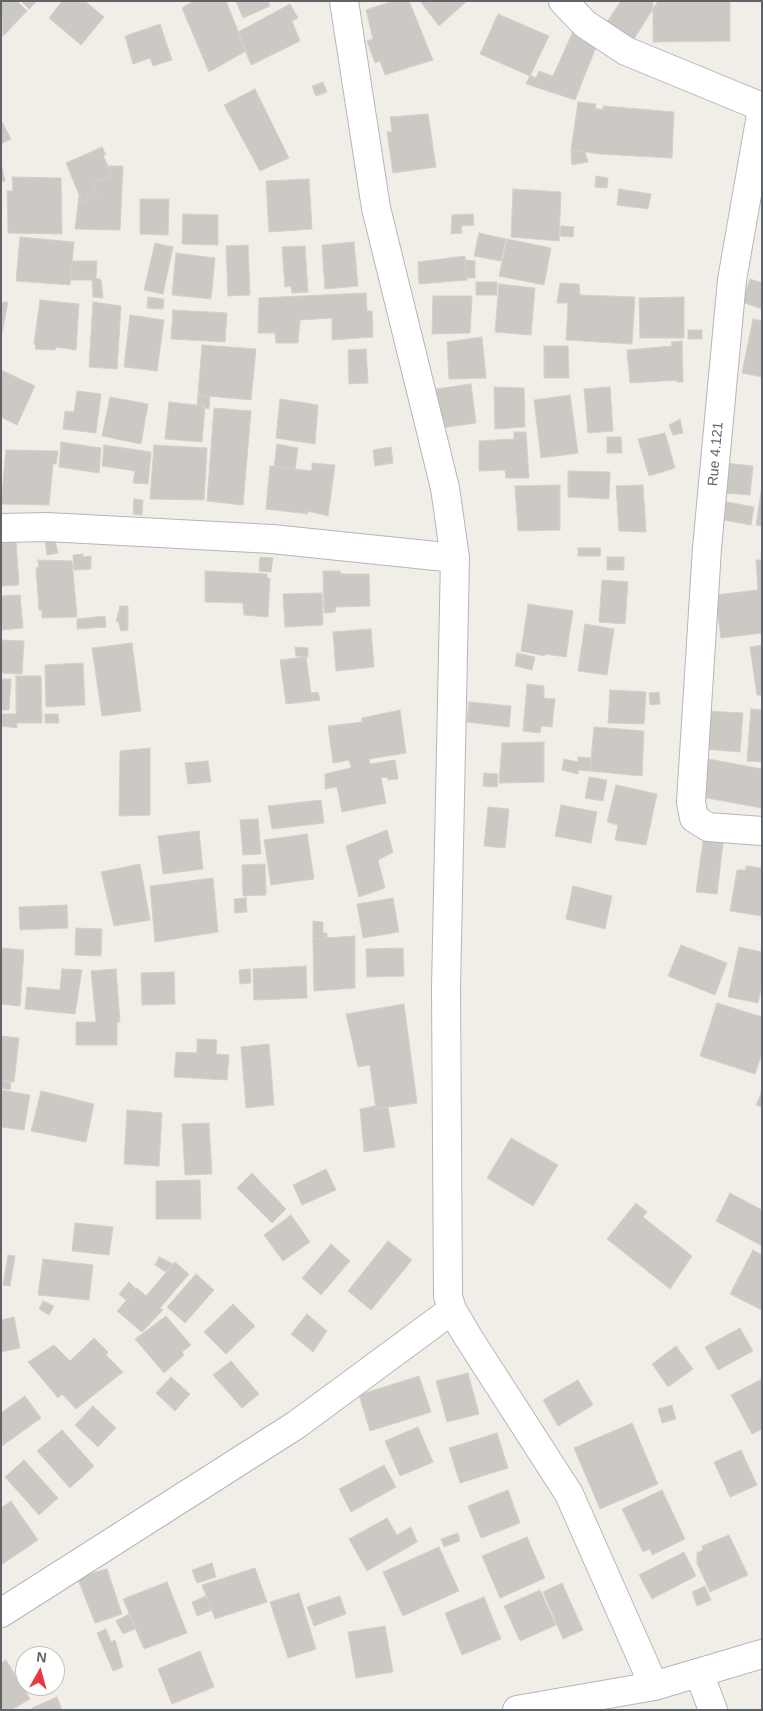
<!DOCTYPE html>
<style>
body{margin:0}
#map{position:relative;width:763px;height:1711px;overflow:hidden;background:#f1eee8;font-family:Arial,sans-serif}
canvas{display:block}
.frame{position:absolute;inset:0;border:2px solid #5f6468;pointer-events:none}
.north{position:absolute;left:15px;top:1646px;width:50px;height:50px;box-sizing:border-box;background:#fff;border:1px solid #bfc1c3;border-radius:50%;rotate:7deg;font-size:14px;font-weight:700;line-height:20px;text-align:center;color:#5f6468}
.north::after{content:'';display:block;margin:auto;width:18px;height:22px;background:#e83740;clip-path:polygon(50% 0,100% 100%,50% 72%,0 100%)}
</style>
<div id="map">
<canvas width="763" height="1711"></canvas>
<div class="frame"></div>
<div class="north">N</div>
</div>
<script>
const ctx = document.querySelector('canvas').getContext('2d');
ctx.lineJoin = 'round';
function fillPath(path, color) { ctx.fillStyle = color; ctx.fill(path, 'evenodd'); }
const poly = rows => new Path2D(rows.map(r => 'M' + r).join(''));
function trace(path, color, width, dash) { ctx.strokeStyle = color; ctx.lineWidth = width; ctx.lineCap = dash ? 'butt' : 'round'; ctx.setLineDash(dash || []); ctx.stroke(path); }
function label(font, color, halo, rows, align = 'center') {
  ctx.font = font + ' Arial,sans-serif'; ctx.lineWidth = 4.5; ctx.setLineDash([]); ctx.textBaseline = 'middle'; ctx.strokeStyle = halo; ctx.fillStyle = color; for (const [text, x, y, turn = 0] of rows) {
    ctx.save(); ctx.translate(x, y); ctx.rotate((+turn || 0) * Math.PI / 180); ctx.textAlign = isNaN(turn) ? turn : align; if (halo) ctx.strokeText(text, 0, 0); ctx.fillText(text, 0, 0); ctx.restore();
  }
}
const building = poly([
 [1,1,17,1,27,11,3,36,1,1],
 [21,1,35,1,36,2,29,9,21,1],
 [62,1,85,1,104,17,81,45,49,18,62,1],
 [194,1,226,1,246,51,209,72,182,8,194,1],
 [236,1,268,1,270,6,243,18,236,1],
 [393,1,409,1,433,60,385,75,380,61,375,63,367,41,373,39,366,10,393,1],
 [420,1,467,1,439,26,420,1],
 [621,1,658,1,634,39,605,25,621,1],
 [653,1,730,1,730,41,653,42,653,1],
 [290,4,298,18,292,21,300,41,251,65,238,32,290,4],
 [498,14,549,36,530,76,480,54,498,14],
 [160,24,172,60,153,66,150,58,133,64,125,36,160,24],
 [575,27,600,37,575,100,526,84,530,75,536,78,539,71,553,76,575,27],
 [323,82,327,92,316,96,312,86,323,82],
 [255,89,289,158,260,171,224,105,255,89],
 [578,102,596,104,595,108,603,110,603,106,674,112,672,158,600,154,571,150,578,102],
 [428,114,436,167,393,173,387,132,392,132,390,117,428,114],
 [1,120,11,139,1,144,1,120],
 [102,147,106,155,103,155,112,175,92,184,97,196,82,202,66,163,102,147],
 [571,150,585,152,588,162,572,165,571,150],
 [108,166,123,166,120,230,75,229,79,195,82,202,97,196,92,184,112,175,108,166],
 [2,167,5,181,1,182,1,167,2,167],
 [596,176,608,178,607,188,595,187,596,176],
 [12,177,61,178,62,234,8,233,7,191,13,191,12,177],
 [309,179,312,229,269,232,266,181,309,179],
 [513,189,561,192,559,241,511,237,513,189],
 [619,189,651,194,648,209,617,205,619,189],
 [140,199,169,199,168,235,140,234,140,199],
 [183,214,218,215,218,245,182,244,183,214],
 [473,214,474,225,461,226,462,233,451,234,452,215,473,214],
 [561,226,574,227,573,237,560,236,561,226],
 [479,233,506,239,501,261,474,256,479,233],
 [20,237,74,242,70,285,16,281,20,237],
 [507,239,551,248,544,285,499,276,507,239],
 [354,242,358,286,325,289,322,245,354,242],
 [155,243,173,247,163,294,144,290,155,243],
 [248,245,250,295,228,296,226,246,248,245],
 [305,246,308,292,292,293,291,286,285,287,282,247,305,246],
 [176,253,215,258,211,299,172,295,176,253],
 [465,256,467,280,419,284,418,262,465,256],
 [465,260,475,261,475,278,467,278,465,260],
 [73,261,97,261,96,278,101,280,103,298,93,297,92,280,70,280,73,261],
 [750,279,762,283,762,309,742,302,750,279],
 [476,282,497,282,497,295,476,295,476,282],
 [560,283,579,284,580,295,635,297,632,344,566,340,568,303,557,303,560,283],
 [499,284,535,288,531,335,495,332,499,284],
 [366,293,367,311,372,311,373,337,332,340,332,318,300,320,298,343,276,343,275,333,258,333,259,298,366,293],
 [433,296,472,296,470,333,432,334,433,296],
 [148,297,164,299,163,309,147,308,148,297],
 [684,297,684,338,640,338,639,298,684,297],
 [40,300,79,304,76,350,56,347,55,350,35,349,36,345,34,344,40,300],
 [1,302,8,302,1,338,1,302],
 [93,302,121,306,117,369,89,367,93,302],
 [173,310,227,313,225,342,171,339,173,310],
 [130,315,164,320,157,371,124,367,130,315],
 [753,319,762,321,762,377,742,373,753,319],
 [688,330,702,330,702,339,688,339,688,330],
 [482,337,486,378,449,379,447,342,482,337],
 [682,341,683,382,677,382,677,380,630,383,627,350,672,346,671,342,682,341],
 [202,345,256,349,251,400,198,395,202,345],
 [544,346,568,346,569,378,544,378,544,346],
 [366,349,368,383,349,384,348,350,366,349],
 [1,370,35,386,17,425,1,417,1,370],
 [471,384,476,423,441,428,436,389,471,384],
 [494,387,524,388,525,427,495,429,494,387],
 [610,387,613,431,588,433,584,389,610,387],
 [77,391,101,394,96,433,63,429,65,411,74,412,77,391],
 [198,395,210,396,209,409,197,405,198,395],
 [570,395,578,453,541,458,534,400,570,395],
 [110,397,148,404,141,444,102,436,110,397],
 [280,399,318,405,315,444,276,438,280,399],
 [169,402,205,406,202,442,165,439,169,402],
 [214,408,251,411,243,505,207,501,214,408],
 [680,419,683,433,673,435,669,425,680,419],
 [514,432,526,432,529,478,506,478,505,470,479,471,479,441,514,439,514,432],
 [665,433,675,468,649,476,638,439,665,433],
 [607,437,621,437,622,453,607,453,607,437],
 [61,442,101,448,99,473,59,467,61,442],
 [277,444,298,448,295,469,274,466,277,444],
 [104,445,151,452,148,484,133,483,135,471,102,466,104,445],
 [154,445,207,448,204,500,150,499,154,445],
 [391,447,393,463,375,466,373,450,391,447],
 [6,450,58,451,56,464,53,464,49,505,1,504,6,450],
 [312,463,335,465,328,516,307,511,308,514,266,509,270,466,312,471,312,463],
 [726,463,753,466,750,495,723,493,726,463],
 [568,471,610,472,609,499,568,497,568,471],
 [560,485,560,530,518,531,515,486,560,485],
 [643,485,646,532,619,531,616,486,643,485],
 [762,486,762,526,756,525,762,486],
 [134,499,143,500,142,515,133,514,134,499],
 [722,501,754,507,751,525,718,519,722,501],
 [16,541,19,585,1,586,1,542,16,541],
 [55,541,58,553,47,555,45,542,55,541],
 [578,548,601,548,600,556,578,556,578,548],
 [83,554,83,557,91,556,91,569,74,570,73,555,83,554],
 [260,557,273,558,271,572,259,571,260,557],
 [607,557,624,557,624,570,607,570,607,557],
 [38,560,72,561,77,617,42,618,42,610,39,610,36,568,39,567,38,560],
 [756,560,762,560,762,633,721,638,715,595,758,590,756,560],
 [205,571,267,574,267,578,270,578,268,617,244,615,243,603,205,602,205,571],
 [323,571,340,571,341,574,369,574,370,606,336,607,335,612,324,613,323,571],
 [602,580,628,582,625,624,599,622,602,580],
 [322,593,323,625,285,627,283,594,322,593],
 [20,595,23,628,1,630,1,596,20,595],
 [528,604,573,611,566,657,545,654,545,656,521,651,528,604],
 [120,606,128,606,128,630,121,631,118,621,116,622,120,606],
 [105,616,106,627,77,629,77,619,105,616],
 [585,624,614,629,607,675,578,671,585,624],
 [371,629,374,667,336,671,333,632,371,629],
 [1,640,24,641,22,674,1,673,1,640],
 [132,643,141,711,102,716,92,648,132,643],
 [762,645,762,695,757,695,750,647,762,645],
 [295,647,308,648,308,657,296,656,295,647],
 [517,653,535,657,532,670,515,666,517,653],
 [306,657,311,693,318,692,320,700,286,704,280,660,306,657],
 [83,663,85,705,46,707,45,665,83,663],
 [16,676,41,676,42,723,17,723,17,728,1,726,1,714,16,714,16,676],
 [1,679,11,679,9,710,1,710,1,679],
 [527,684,544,686,544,698,555,699,552,727,541,726,540,733,523,731,527,684],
 [610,690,646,692,644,724,608,723,610,690],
 [659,692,660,704,650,705,649,693,659,692],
 [469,702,511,706,509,727,467,722,469,702],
 [751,709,762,710,762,762,747,761,751,709],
 [400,710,406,753,369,759,370,764,395,760,398,779,388,780,387,777,381,778,386,803,342,812,337,787,325,789,325,774,351,768,349,760,333,763,328,726,362,722,362,718,400,710],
 [706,711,743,713,740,752,704,749,706,711],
 [45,714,58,714,59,723,45,723,45,714],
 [594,727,644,731,642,776,590,771,594,727],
 [544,742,544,782,499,783,502,743,544,742],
 [150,748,150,815,119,816,120,751,150,748],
 [578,757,592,758,590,771,578,770,578,774,562,770,564,759,578,762,578,757],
 [703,758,762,769,762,808,696,796,703,758],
 [208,761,211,782,188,784,185,763,208,761],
 [484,773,498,774,497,787,483,786,484,773],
 [589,777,607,780,603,801,585,798,589,777],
 [616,785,657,794,646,845,615,840,618,825,607,822,616,785],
 [321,800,324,823,272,829,268,806,321,800],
 [561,805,597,812,591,843,555,836,561,805],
 [488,807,509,809,505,848,484,846,488,807],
 [258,819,261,854,243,855,240,820,258,819],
 [387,830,393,852,378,860,385,888,359,897,346,846,387,830],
 [199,831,203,869,163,874,158,836,199,831],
 [307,834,314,879,271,885,264,840,307,834],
 [704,834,724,836,717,894,696,892,704,834],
 [140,864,150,920,114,926,101,872,140,864],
 [265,864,266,895,243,896,242,865,265,864],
 [746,866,762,868,762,916,730,911,737,870,746,870,746,866],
 [213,878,218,932,155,942,150,886,213,878],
 [573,886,612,896,605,929,566,919,573,886],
 [246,898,247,912,235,913,234,899,246,898],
 [393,898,399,932,363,938,357,904,393,898],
 [67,905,68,928,20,930,19,907,67,905],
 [313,921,323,922,323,933,327,933,327,938,313,939,313,921],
 [76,928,102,929,101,956,75,955,76,928],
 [355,936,355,988,314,991,313,939,355,936],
 [681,945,727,963,715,995,668,976,681,945],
 [739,947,762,952,762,984,758,1003,728,997,739,947],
 [1,948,24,950,20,1006,1,1004,1,948],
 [403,948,404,976,367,977,366,949,403,948],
 [306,966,307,998,254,1000,253,969,306,966],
 [62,969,82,970,75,1014,25,1009,27,987,60,990,62,969],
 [116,969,120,1022,117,1022,117,1045,76,1045,76,1022,96,1022,91,971,116,969],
 [250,969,251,983,240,984,239,970,250,969],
 [174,972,175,1004,142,1005,141,973,174,972],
 [717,1003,762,1017,762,1053,755,1074,700,1056,717,1003],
 [404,1004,417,1103,376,1109,370,1065,358,1067,346,1014,404,1004],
 [1,1036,19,1038,14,1082,1,1080,1,1036],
 [197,1039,217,1040,216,1054,229,1055,227,1080,174,1077,176,1052,197,1053,197,1039],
 [269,1044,274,1105,246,1108,241,1047,269,1044],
 [1,1080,11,1082,10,1090,1,1088,1,1080],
 [1,1090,30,1095,24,1130,1,1127,1,1090],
 [41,1091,94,1104,86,1142,31,1131,41,1091],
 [762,1091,762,1107,756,1105,762,1091],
 [375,1106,376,1109,388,1107,395,1147,364,1152,360,1109,375,1106],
 [127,1110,162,1113,159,1166,124,1164,127,1110],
 [209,1123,212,1174,185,1175,182,1124,209,1123],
 [511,1138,558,1165,533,1206,487,1178,511,1138],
 [326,1169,336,1190,302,1205,293,1185,326,1169],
 [252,1173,286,1209,272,1223,237,1188,252,1173],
 [200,1180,201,1219,156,1219,156,1181,200,1180],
 [730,1193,762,1210,762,1246,716,1221,730,1193],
 [636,1203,647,1212,643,1217,692,1256,670,1289,607,1239,636,1203],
 [291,1215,310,1242,283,1261,264,1235,291,1215],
 [75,1223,113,1227,109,1255,72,1251,75,1223],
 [388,1241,412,1260,371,1310,348,1291,388,1241],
 [331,1244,350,1261,321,1295,302,1278,331,1244],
 [753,1250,762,1255,762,1310,730,1294,753,1250],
 [8,1255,15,1256,10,1286,3,1285,8,1255],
 [159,1257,173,1264,166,1272,155,1265,159,1257],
 [43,1259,93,1265,89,1300,38,1295,43,1259],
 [175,1262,189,1274,160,1308,163,1310,142,1332,117,1311,137,1288,146,1296,175,1262],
 [196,1274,214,1290,185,1323,167,1307,196,1274],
 [129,1282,136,1289,126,1300,119,1294,129,1282],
 [43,1301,54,1306,49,1315,39,1309,43,1301],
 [233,1304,255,1326,226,1354,204,1332,233,1304],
 [307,1314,327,1331,313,1352,291,1334,307,1314],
 [166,1316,191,1345,182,1352,184,1355,164,1373,135,1339,166,1316],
 [14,1317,20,1348,1,1352,1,1320,14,1317],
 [740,1328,753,1351,718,1370,705,1347,740,1328],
 [94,1338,108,1352,106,1355,123,1372,76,1409,62,1394,58,1398,28,1362,54,1345,70,1361,94,1338],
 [676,1346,693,1369,668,1387,652,1364,676,1346],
 [231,1361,259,1394,242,1408,213,1375,231,1361],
 [468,1373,479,1414,447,1422,436,1381,468,1373],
 [419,1376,431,1412,370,1431,359,1395,419,1376],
 [171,1377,190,1394,175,1411,156,1393,171,1377],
 [762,1379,762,1429,752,1434,731,1395,762,1379],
 [578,1380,593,1405,558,1426,543,1400,578,1380],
 [25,1396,41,1418,2,1446,1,1413,25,1396],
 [672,1405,676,1419,662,1423,658,1409,672,1405],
 [93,1406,116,1428,98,1447,75,1425,93,1406],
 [632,1423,658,1484,600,1509,574,1448,632,1423],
 [418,1427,433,1462,400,1476,385,1441,418,1427],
 [62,1430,94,1466,70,1488,37,1451,62,1430],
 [497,1433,508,1468,460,1483,449,1448,497,1433],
 [741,1450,757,1485,730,1497,714,1462,741,1450],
 [24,1460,58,1498,39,1515,5,1477,24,1460],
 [384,1465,396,1487,351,1512,339,1489,384,1465],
 [508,1490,520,1523,481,1538,468,1506,508,1490],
 [662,1490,685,1539,652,1555,650,1549,643,1552,622,1509,662,1490],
 [11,1501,38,1540,1,1565,1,1508,11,1501],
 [387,1518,397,1535,411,1527,417,1542,367,1571,349,1539,387,1518],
 [458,1533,460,1541,444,1547,441,1539,458,1533],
 [729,1535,748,1575,710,1592,697,1563,697,1553,703,1550,702,1546,729,1535],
 [527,1537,545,1578,500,1598,482,1556,527,1537],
 [439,1547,459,1591,403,1616,383,1572,439,1547],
 [684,1552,696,1576,652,1599,639,1575,684,1552],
 [212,1563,216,1577,197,1583,192,1570,212,1563],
 [255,1568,267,1602,215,1619,202,1585,255,1568],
 [107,1569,122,1614,95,1623,77,1577,107,1569],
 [167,1582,187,1633,144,1649,123,1599,167,1582],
 [562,1583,583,1630,563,1639,543,1592,562,1583],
 [705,1586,711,1600,697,1606,692,1592,705,1586],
 [540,1590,556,1625,520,1641,504,1606,540,1590],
 [299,1593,316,1649,288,1658,270,1602,299,1593],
 [206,1596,212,1610,197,1616,192,1602,206,1596],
 [340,1596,346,1614,314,1626,307,1607,340,1596],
 [484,1597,501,1639,462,1655,445,1613,484,1597],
 [129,1614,135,1629,123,1634,116,1621,129,1614],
 [385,1626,393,1672,356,1678,348,1632,385,1626],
 [106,1629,111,1642,115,1640,123,1667,113,1671,97,1633,106,1629],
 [200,1651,214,1687,172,1704,158,1669,200,1651],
 [6,1660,30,1699,11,1710,1,1710,1,1663,6,1660],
 [57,1697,62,1710,33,1710,32,1708,57,1697]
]);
const street = poly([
 [344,1,376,208,445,488,455,558,446,988,448,1296,452,1310,468,1337,569,1494,654,1686],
 [563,1,585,24,626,51,762,107],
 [762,109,732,280,707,548,691,802,694,818,708,827,762,831],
 [1,528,47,527,272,539,455,558],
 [1,1613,296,1425,452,1310],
 [699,1673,713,1710],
 [517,1710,654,1686,762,1654]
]);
const streetNames = [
 ["Rue 4.121",716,454,-85]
];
fillPath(building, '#ccc9c5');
trace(building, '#d6cfc6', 1);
trace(street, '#b3b6ba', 30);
trace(street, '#fff', 28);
label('14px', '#5f6468', '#fff', streetNames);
</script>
